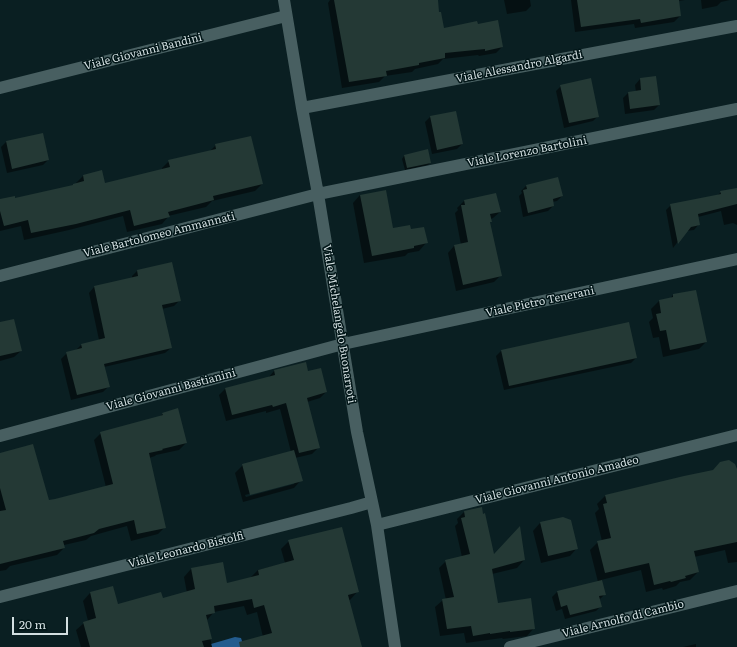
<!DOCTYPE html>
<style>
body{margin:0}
#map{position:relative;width:737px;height:647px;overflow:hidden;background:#0a1f22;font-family:Literata,serif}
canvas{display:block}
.scale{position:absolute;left:12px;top:617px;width:56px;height:18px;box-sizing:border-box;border:2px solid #d3dfe1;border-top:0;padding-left:5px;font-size:12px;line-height:14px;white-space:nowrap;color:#d3dfe1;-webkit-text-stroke:3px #021618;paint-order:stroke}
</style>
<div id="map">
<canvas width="737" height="647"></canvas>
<div class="scale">20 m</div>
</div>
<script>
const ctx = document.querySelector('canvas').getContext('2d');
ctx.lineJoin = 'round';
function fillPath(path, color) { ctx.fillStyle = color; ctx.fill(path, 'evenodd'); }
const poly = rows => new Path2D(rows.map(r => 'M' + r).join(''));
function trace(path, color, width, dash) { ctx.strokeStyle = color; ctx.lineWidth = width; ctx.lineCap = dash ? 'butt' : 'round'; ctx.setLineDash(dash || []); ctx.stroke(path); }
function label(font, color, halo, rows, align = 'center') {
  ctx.font = font + ' Literata,serif'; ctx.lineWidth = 3; ctx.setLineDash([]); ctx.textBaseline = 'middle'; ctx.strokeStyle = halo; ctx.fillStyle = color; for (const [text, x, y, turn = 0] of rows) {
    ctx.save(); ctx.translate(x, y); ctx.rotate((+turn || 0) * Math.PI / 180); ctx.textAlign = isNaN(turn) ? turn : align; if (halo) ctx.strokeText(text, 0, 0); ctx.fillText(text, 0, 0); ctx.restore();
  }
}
const water = poly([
 [235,637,241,638,244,647,212,647,211,644]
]);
const shadow = poly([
 [330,0,388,0,443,29,477,25,502,47,496,53,479,56,478,55,443,59,438,64,415,69,412,72,385,76,379,82,342,88,328,3],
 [504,0,530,0,531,6,526,11,507,14],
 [571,0,685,0,678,1,680,16,674,22,635,28,634,24,575,32],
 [701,0,730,0,721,2,717,6,702,9],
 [640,79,659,105,654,110,625,114,623,98,628,93,636,92,635,85],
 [561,86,598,116,593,121,564,128,556,91],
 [430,117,462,144,457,149,432,154,425,122],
 [42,134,48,160,43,165,7,173,1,147,6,142],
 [216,145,262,184,255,191,212,201,206,207,168,216,168,217,162,224,127,232,123,216,69,230,24,240,21,226,0,231,0,200,15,199,72,186,77,184,76,183,83,176,101,172,104,184,162,170,162,168,169,161,210,151],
 [427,151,430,163,428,165,405,170,402,159,404,156],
 [526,186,562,196,557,201,552,202,553,206,548,211,523,217,519,196,522,193,521,191],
 [737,189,737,225,733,223,724,225,721,211,698,217,699,224,694,230,686,231,673,248,666,210,671,205,717,196,721,192],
 [495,194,500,212,493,218,491,219,491,221,489,223,501,275,494,282,456,291,448,253,454,246,461,245,455,213,458,210,457,208,464,201],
 [360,195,392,229,411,231,426,243,419,251,408,253,405,256,364,263,353,203],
 [137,271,180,300,174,306,162,309,171,348,165,353,104,367,109,386,103,392,71,400,61,359,67,353,75,351,81,345,99,340,89,293,94,287,132,279,132,276],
 [673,295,706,342,699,349,663,357,659,337,653,338,649,322,653,318,651,309,659,301,670,299],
 [0,323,21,351,14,357,0,361],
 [501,351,636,358,631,363,504,390,496,356],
 [305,363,308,372,326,392,320,398,307,402,319,447,312,454,295,458,301,480,294,488,243,502,235,473,243,465,291,452,280,409,266,413,266,411,226,421,219,395,225,389,268,378,274,371],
 [294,482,294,484,246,497,245,495],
 [163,414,186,443,179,450,156,455,155,456,149,458,165,527,158,534,131,541,127,526,91,536,86,540,64,545,64,548,57,555,10,566,6,570,0,571,0,454,49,501,106,487,94,440,101,433,159,417],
 [737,474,737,562,728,563,725,550,694,557,698,572,690,580,680,582,676,586,663,590,662,588,646,592,641,570,601,580,605,594,599,600,601,606,596,611,565,619,562,609,556,611,552,597,557,592,598,582,590,550,598,542,602,541,595,513,599,509,597,504,605,496],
 [464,512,494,556,524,560,517,568,492,574,497,604,534,628,527,636,503,639,502,638,466,643,464,633,440,636,435,607,443,600,446,600,439,568,446,561,462,557,455,526,458,523,457,519],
 [540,523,577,548,570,556,541,563,533,531],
 [289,541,357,592,350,600,348,600,361,647,257,647,263,637,257,612,247,615,244,606,214,612,207,620,212,647,81,647,76,630,84,623,88,621,83,601,90,593,112,587,117,605,162,599,187,593,184,577,191,569,226,584,250,578,258,570,285,563,281,549],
 [696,644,696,647,683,647]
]);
const building = poly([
 [334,0,438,0,439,12,441,12,444,28,477,21,478,24,498,20,503,47,485,51,485,49,445,53,445,58,419,63,419,65,386,71,387,76,349,82],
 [577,0,679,0,681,16,641,23,640,19,581,27],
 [656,76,660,105,630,109,628,92,641,90,640,78],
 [591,78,599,117,569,123,560,85],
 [456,111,463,144,437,150,430,116],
 [43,133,49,160,12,169,6,141],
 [251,136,263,184,213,196,214,200,168,212,170,217,134,226,130,210,76,224,31,233,28,220,4,226,0,211,0,199,15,196,15,198,73,185,73,184,84,181,83,175,102,170,105,183,170,167,168,160,216,149,215,144],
 [428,149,431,163,407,168,404,155],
 [558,177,563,196,553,199,554,206,528,213,523,190,527,189,526,185],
 [737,188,737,204,698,214,700,225,691,227,678,244,670,204,721,194,720,191],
 [386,190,393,228,410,225,411,229,424,227,428,243,414,246,414,248,372,256,360,195],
 [496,193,501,212,490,214,492,222,490,222,502,276,463,285,454,245,468,242,461,205,465,205,464,200],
 [172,262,181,301,162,305,172,348,104,364,110,387,77,395,66,352,82,348,81,344,105,338,94,286,138,276,137,270],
 [696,290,707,342,670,350,666,330,660,331,656,314,661,313,659,300,673,297,673,294],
 [14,319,22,351,0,356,0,322],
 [629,322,637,358,509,386,501,350],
 [306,362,308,371,321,368,327,392,307,398,320,448,299,453,286,403,273,407,272,405,232,415,225,388,275,375,274,370],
 [178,408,187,443,162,449,163,450,149,453,166,528,137,534,134,520,99,529,94,533,63,541,65,548,0,564,0,511,6,510,0,488,0,453,33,444,49,500,55,499,113,484,100,432,163,415,162,413],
 [294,450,303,481,250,495,242,464],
 [729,460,735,464,737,469,737,542,694,551,699,572,685,576,686,578,671,582,670,581,654,585,649,563,605,573,597,541,611,538,603,504,607,503,605,495,684,476,713,470,720,462,724,461],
 [482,507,483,514,485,513,494,554,520,526,525,560,492,569,498,603,531,598,535,629,510,632,510,631,490,634,490,633,473,636,471,626,447,629,442,599,454,597,445,560,470,554,461,518,465,517,464,511],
 [563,517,571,520,578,549,548,556,540,522],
 [342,527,359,592,348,595,362,647,240,647,239,642,272,633,264,605,254,608,252,599,214,606,215,613,206,615,212,639,202,641,204,647,90,647,83,622,96,618,90,592,113,586,118,604,161,592,163,598,195,589,191,568,223,562,227,583,259,575,258,570,294,560,288,540],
 [602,580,606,595,599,596,602,607,570,615,567,605,561,607,557,591]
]);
const minor = poly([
 [284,0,302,108,318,194,357,432,377,525,395,647],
 [0,88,286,16],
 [302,108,737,26],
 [0,276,318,194,737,109],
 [0,436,343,344,737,259],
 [377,525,737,435],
 [0,597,351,508,372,502],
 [510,647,737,591]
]);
const streetNames = [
 ["Viale Giovanni Bandini",143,52,-14],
 ["Viale Alessandro Algardi",519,67,-11],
 ["Viale Lorenzo Bartolini",527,152,-11],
 ["Viale Bartolomeo Ammannati",159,235,-14],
 ["Viale Pietro Tenerani",540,302,-12],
 ["Viale Michelangelo Buonarroti",339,324,81],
 ["Viale Giovanni Bastianini",171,390,-15],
 ["Viale Giovanni Antonio Amadeo",557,480,-14],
 ["Viale Leonardo Bistolfi",186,550,-14],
 ["Viale Arnolfo di Cambio",623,619,-14]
];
fillPath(water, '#235c8e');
fillPath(shadow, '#0007');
fillPath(building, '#243935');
trace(minor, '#485f61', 12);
label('11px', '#d3dfe1', '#021618', streetNames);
</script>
